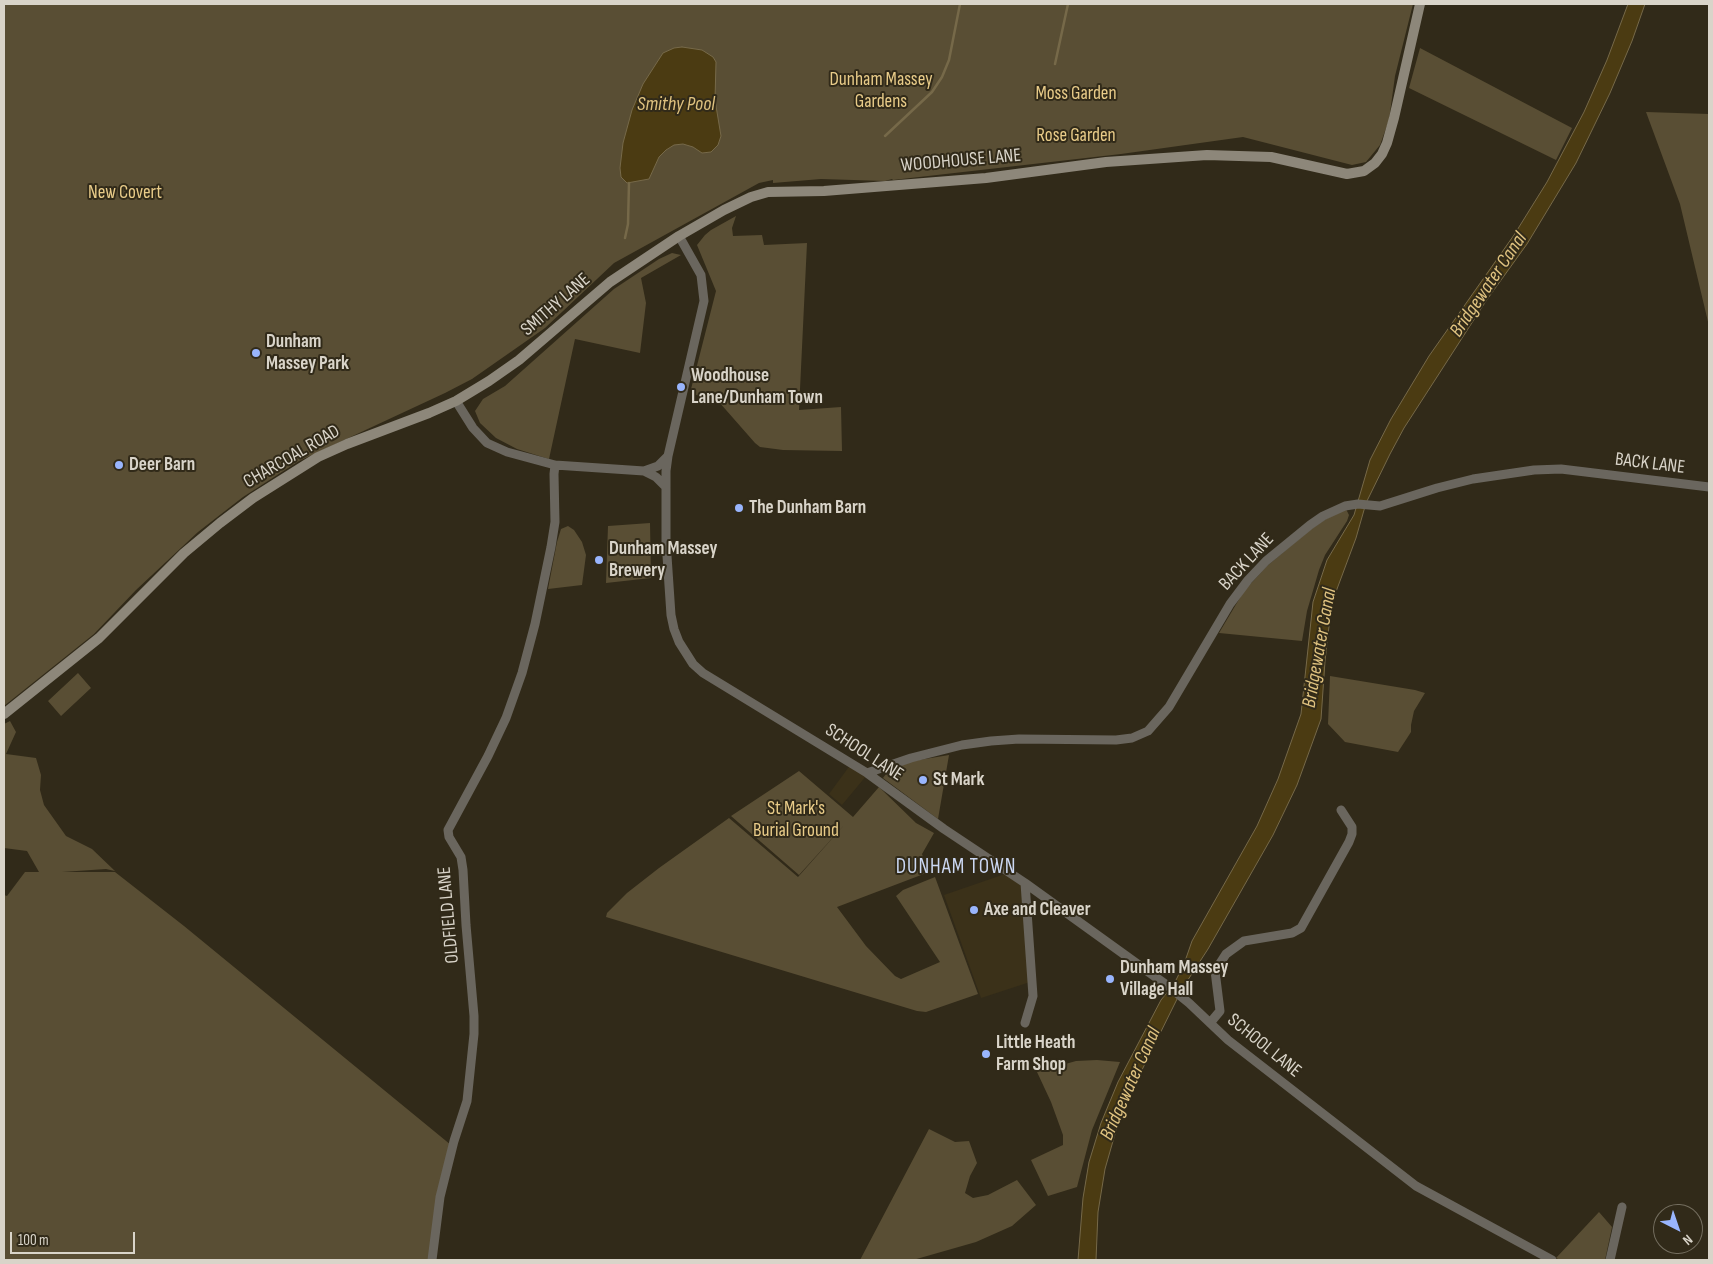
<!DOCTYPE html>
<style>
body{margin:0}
#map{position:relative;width:1713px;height:1264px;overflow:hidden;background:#312a19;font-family:"Sofia Sans Condensed",sans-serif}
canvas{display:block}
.frame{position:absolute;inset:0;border:5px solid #d9d4c9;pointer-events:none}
.north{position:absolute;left:1653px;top:1204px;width:50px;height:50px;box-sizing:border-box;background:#312a19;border:1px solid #746e5f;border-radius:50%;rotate:139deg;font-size:14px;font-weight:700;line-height:20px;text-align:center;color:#d9d4c9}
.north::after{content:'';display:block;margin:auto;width:18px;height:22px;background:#99b5fd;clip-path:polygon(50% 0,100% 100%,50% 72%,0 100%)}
.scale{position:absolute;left:10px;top:1232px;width:125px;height:22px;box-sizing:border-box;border:2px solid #d9d4c9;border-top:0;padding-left:6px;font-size:15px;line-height:18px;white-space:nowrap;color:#d9d4c9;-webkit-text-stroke:4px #312a19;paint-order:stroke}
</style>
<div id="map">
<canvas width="1713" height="1264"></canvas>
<div class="frame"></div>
<div class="north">N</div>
<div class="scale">100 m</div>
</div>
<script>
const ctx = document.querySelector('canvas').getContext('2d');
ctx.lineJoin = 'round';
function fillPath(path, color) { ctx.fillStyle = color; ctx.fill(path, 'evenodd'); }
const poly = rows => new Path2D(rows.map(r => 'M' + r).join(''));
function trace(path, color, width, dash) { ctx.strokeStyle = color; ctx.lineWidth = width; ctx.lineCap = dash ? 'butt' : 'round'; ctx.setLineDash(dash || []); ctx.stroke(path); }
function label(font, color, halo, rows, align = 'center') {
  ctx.font = font + ' "Sofia Sans Condensed",sans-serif'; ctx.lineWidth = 4; ctx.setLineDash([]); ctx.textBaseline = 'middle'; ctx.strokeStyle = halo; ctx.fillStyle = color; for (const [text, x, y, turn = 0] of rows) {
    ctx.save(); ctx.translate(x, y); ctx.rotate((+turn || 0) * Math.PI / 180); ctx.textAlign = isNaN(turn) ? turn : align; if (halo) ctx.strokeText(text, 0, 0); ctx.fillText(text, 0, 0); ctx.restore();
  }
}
const built = poly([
 [851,764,867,775,842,805,829,794],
 [1005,874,1023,886,1030,982,981,998,944,895]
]);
const green = poly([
 [4,4,1413,4,1395,76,1389,120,1380,145,1366,162,1352,165,1243,137,1121,154,893,180,892,179,885,181,821,179,773,183,773,180,759,183,614,263,545,328,472,379,445,393,299,461,243,497,198,532,136,590,94,634,4,706],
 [1420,48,1572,128,1556,160,1409,88],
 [1646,112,1709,114,1709,326,1680,204],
 [736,216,732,228,733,236,762,235,764,245,807,243,799,410,841,407,842,451,783,450,760,447,755,443,719,402,690,393,716,291,697,245,705,235,711,230],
 [672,253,681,255,641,278,646,303,640,353,575,339,549,459,517,449,496,438,480,423,475,411,483,399,505,386,614,289,659,259],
 [1346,509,1349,515,1347,521,1325,555,1319,570,1307,611,1302,641,1219,633,1244,591,1267,566,1310,530,1326,519],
 [650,523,651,578,606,583,608,526],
 [568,526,574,530,582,542,586,555,582,585,548,589,557,542,561,529],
 [78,673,91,688,61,716,48,701],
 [1330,676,1415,690,1425,693,1414,711,1411,725,1411,732,1398,752,1345,742,1328,724],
 [10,721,16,732,6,754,36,758,41,775,40,790,44,805,66,836,92,849,115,871,106,869,62,872,115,872,184,926,451,1145,429,1260,4,1260,4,895,7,896,25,872,39,872,27,851,4,848,4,724],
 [949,755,938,819,883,778,889,770,913,761],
 [799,771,853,817,879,787,916,823,934,833,922,854,929,872,837,907,866,946,895,976,901,979,940,962,896,896,903,890,935,877,978,994,926,1012,917,1011,606,917,607,913,627,893,659,868,729,818,798,877,846,823,799,875,731,816],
 [1097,1060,1120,1062,1092,1130,1077,1187,1048,1196,1031,1160,1063,1145,1063,1135,1051,1102,1037,1072,1076,1061],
 [929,1129,955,1142,969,1141,977,1163,970,1176,965,1193,973,1198,988,1195,1017,1180,1036,1205,1012,1226,976,1242,913,1260,860,1260],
 [1599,1212,1612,1227,1605,1260,1560,1260,1556,1258]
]);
const water = poly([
 [1628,4,1645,4,1632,41,1610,93,1576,163,1527,244,1486,301,1404,428,1390,454,1366,503,1356,538,1337,589,1331,609,1325,661,1321,719,1297,785,1273,835,1208,949,1182,989,1135,1084,1117,1127,1105,1169,1098,1212,1096,1260,1078,1260,1083,1198,1089,1162,1101,1123,1118,1082,1161,1000,1174,984,1184,964,1192,941,1257,826,1278,779,1301,714,1313,602,1327,560,1354,515,1370,460,1391,419,1429,356,1514,235,1547,182,1584,112,1607,60,1628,4],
 [682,47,702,50,713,57,716,62,715,100,721,136,718,145,711,152,702,153,693,147,683,144,674,145,666,150,659,157,649,179,627,183,621,177,620,168,623,143,632,110,643,84,663,53,674,48,682,47]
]);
const stream = poly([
 [1055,64,1068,4],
 [885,136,932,92,942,77,949,60,960,4],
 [625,238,628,224,629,183]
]);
const street = poly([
 [679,236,701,275,704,301,668,456,666,471,666,541,671,615,674,629,679,642,693,664,703,673,867,773,944,829,1025,883,1168,986,1189,1003,1228,1040,1416,1186,1552,1260],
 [456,401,473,428,487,443,507,452,555,465,644,471,658,466,668,456],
 [644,471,656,477,666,487],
 [867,773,911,758,962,745,991,741,1019,739,1116,740,1132,738,1148,731,1169,707,1230,604,1248,580,1266,561,1310,525,1323,516,1345,506,1358,504,1380,506,1437,488,1473,479,1534,470,1561,469,1709,487],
 [1025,1023,1033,996,1025,883],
 [1210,1023,1220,1011,1215,971,1226,954,1244,941,1292,933,1301,928,1349,842,1352,834,1352,827,1341,810],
 [432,1260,440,1197,454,1141,467,1101,474,1034,474,1016,466,925,463,870,461,857,449,837,448,830,488,756,506,718,522,673,535,624,551,547,555,522,554,474,555,465],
 [1610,1260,1622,1207]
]);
const secondary = poly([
 [4,714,99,638,184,553,220,523,253,498,318,457,347,444,429,413,456,401,489,381,519,360,610,282,679,236,724,210,751,197,768,192,824,191,986,178,1106,162,1207,155,1271,157,1347,174,1364,171,1375,163,1382,154,1387,143,1394,118,1420,4]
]);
const markers = [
 [256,353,5,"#99b5fd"],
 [681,387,5,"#99b5fd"],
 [119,465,5,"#99b5fd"],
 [739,508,5,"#99b5fd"],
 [599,560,5,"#99b5fd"],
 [923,780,5,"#99b5fd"],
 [974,910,5,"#99b5fd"],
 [1110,979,5,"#99b5fd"],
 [986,1054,5,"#99b5fd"]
];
const parkNames = [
 ["Dunham Massey",881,80],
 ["Gardens",881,102],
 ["Moss Garden",1076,94],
 ["Rose Garden",1076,136],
 ["New Covert",125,193],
 ["St Mark's",796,809],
 ["Burial Ground",796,831]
];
const streetNames = [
 ["WOODHOUSE LANE",961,161,-5],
 ["SMITHY LANE",556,305,-41],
 ["CHARCOAL ROAD",292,457,-30],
 ["BACK LANE",1650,464,7],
 ["BACK LANE",1247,562,-47],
 ["SCHOOL LANE",864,753,33],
 ["OLDFIELD LANE",449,915,-95],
 ["SCHOOL LANE",1264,1046,39]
];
const poiNames = [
 ["Dunham",266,342],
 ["Massey Park",266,364],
 ["Woodhouse",691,376],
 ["Lane/Dunham Town",691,398],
 ["Deer Barn",129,465],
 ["The Dunham Barn",749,508],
 ["Dunham Massey",609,549],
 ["Brewery",609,571],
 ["St Mark",933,780],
 ["Axe and Cleaver",984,910],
 ["Dunham Massey",1120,968],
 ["Village Hall",1120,990],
 ["Little Heath",996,1043],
 ["Farm Shop",996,1065]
];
const waterNames = [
 ["Smithy Pool",676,105],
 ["Bridgewater Canal",1489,285,-56],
 ["Bridgewater Canal",1320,648,-80],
 ["Bridgewater Canal",1131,1084,-66]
];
const quarterNames = [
 ["DUNHAM TOWN",956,868]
];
fillPath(built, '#3b3119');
fillPath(green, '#594e34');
fillPath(water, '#4b3b12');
trace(water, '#766949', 1);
trace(stream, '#766949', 2.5);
trace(street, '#6a665e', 9);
trace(secondary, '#8d877a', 10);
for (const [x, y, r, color] of markers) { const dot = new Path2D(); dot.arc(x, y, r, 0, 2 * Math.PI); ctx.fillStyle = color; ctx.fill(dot); trace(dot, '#312a19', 2); }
label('19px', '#e9cc89', '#312a19', parkNames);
label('19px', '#d9d4c9', '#312a19', streetNames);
label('bold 19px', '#d9d4c9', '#312a19', poiNames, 'left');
label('italic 20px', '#dfc27f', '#312a19', waterNames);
ctx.letterSpacing = '1px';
label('21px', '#ccd8f3', '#312a19', quarterNames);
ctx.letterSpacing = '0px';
</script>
